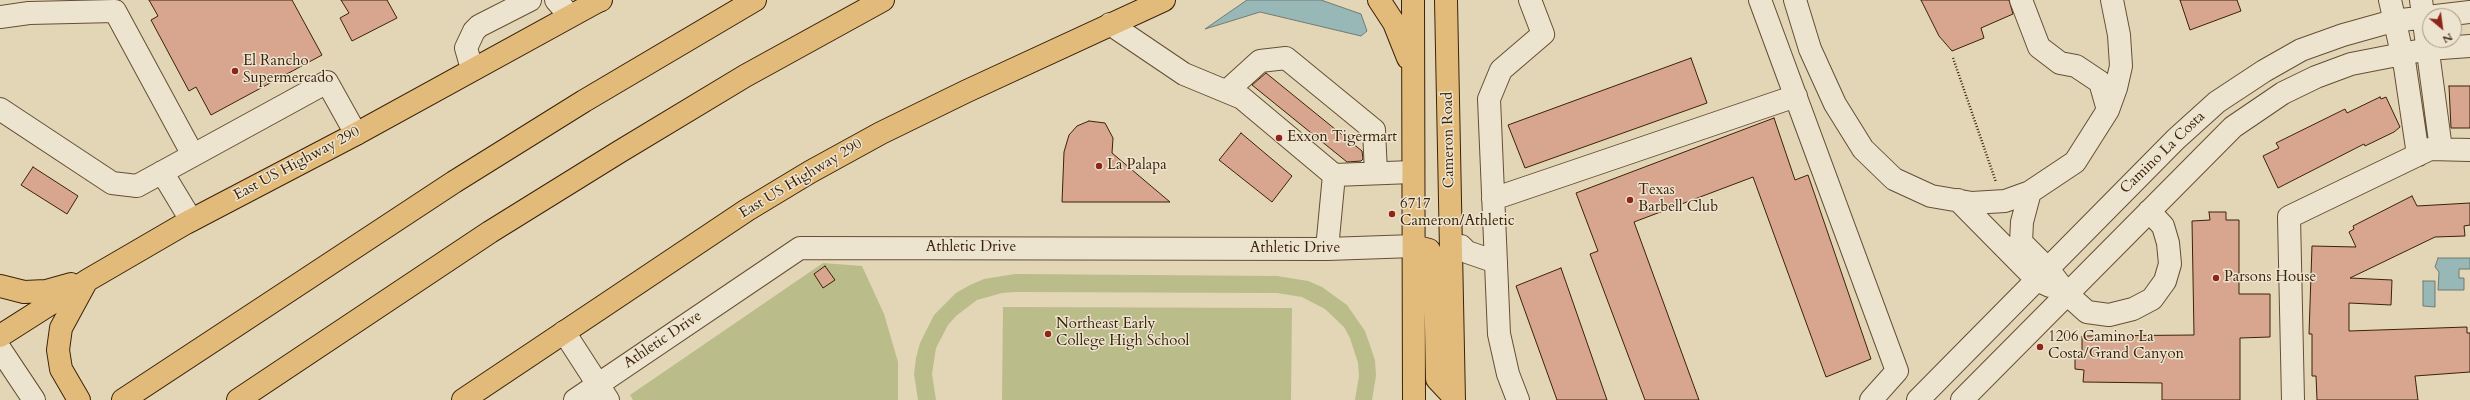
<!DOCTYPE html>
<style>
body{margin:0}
#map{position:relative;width:2470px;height:400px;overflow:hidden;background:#e3d6b6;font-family:Cardo,serif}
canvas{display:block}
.north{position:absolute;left:2422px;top:8px;width:40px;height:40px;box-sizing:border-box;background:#ede4d0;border:1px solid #a69680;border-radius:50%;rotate:151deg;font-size:11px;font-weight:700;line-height:16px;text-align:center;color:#3b2208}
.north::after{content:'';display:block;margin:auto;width:14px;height:18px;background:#8f2418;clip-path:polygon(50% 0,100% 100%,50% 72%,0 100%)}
</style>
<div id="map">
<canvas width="2470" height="400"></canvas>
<div class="north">N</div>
</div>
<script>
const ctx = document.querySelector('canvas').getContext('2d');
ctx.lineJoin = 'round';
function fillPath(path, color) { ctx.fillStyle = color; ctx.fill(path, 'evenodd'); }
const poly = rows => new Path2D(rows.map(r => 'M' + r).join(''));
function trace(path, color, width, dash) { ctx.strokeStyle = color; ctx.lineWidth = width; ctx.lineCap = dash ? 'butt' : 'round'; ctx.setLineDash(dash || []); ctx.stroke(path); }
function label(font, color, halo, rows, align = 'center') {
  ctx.font = font + ' Cardo,serif'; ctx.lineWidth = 3; ctx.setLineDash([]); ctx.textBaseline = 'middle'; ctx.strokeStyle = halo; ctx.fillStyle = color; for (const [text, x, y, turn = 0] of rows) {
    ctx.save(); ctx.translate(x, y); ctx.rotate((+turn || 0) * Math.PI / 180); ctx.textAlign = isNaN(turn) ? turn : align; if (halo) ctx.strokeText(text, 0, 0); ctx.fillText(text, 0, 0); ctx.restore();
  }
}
const green = poly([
 [823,263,862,266,884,314,898,362,898,400,633,400,630,395],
 [1015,274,1277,276,1308,281,1322,287,1347,305,1365,331,1375,360,1376,376,1372,400,1355,400,1359,376,1358,363,1350,338,1344,327,1325,309,1302,297,1277,293,1015,292,1002,293,977,300,956,316,948,325,936,348,932,374,936,400,918,400,914,374,916,358,920,343,934,315,956,293,970,285,984,279],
 [1003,307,1292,308,1291,400,1002,400]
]);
const water = poly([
 [1247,0,1321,0,1361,14,1367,31,1361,36,1260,12,1205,29,1247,0],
 [2438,258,2470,258,2470,269,2459,269,2459,278,2464,278,2464,290,2438,290,2439,272,2435,267,2438,258],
 [2423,281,2435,281,2435,307,2423,306,2423,281]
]);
const building = poly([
 [149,0,292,0,322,55,211,115,196,87,189,91,151,20,158,16,149,0],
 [341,0,387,0,397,18,352,41,340,18,349,13,341,0],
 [1921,0,2009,0,2013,14,1981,28,1984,38,1952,51,1939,36,1921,0],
 [2180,0,2237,0,2241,11,2190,30,2180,0],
 [1691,58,1707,103,1525,168,1508,125,1691,58],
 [1266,73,1362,151,1363,159,1361,161,1347,162,1252,85,1266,73],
 [2449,86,2470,86,2470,128,2451,128,2449,86],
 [2380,97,2381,99,2386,97,2400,127,2394,132,2365,146,2364,144,2278,188,2263,156,2279,148,2276,143,2345,109,2347,113,2380,97],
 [1774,118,1795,180,1808,175,1871,359,1826,377,1753,177,1634,222,1699,400,1645,400,1590,254,1598,251,1576,193,1774,118],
 [1089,121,1105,123,1113,138,1112,153,1170,202,1062,202,1064,152,1069,135,1077,126,1089,121],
 [1241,133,1292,176,1272,202,1219,160,1241,133],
 [33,167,78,196,67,214,21,185,33,167],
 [2412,196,2417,206,2470,203,2470,225,2464,226,2465,236,2435,237,2350,278,2392,280,2391,305,2349,303,2349,331,2467,327,2467,333,2470,333,2470,372,2415,376,2418,400,2317,400,2316,376,2312,376,2312,334,2309,334,2312,246,2356,247,2349,232,2354,229,2353,226,2412,196],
 [2209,212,2226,212,2226,220,2239,220,2239,294,2270,294,2270,337,2240,338,2240,400,2162,400,2162,383,2083,382,2084,370,2075,369,2075,355,2082,355,2082,336,2194,335,2192,221,2210,220,2209,212],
 [825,266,835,280,823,288,814,274,825,266],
 [1561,268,1607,400,1557,400,1516,286,1561,268]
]);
const path = poly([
 [1953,58,1996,182]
]);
const minor = poly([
 [556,0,570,16],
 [1760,0,1897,371,1871,400],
 [1795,0,1810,49,1835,104,1863,149,1894,179,1931,196,1972,203,2005,201,2030,192,2075,162,2108,110,2116,88,2121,66,2119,35,2112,0],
 [2021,0,2039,47,2060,63,2076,66,2100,82,2108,110],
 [2390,0,2405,67,2418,155],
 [2421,0,2441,149],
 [0,17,29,13,115,11,193,155],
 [1110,24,1184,74,1242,98,1334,175,1327,249],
 [472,69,466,48,474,31,479,26,530,0],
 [1227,91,1260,61,1286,58,1374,130,1376,173],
 [0,109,112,183,137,186,327,82,356,134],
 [162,172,191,220],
 [1334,175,1412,172],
 [2030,192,2022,222,2021,242,2048,269,2067,294,2087,312,2109,315,2133,309,2152,299,2165,281,2170,264,2168,243,2163,226,2149,211],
 [1493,199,1796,96],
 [1958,200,2037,280,2050,286],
 [1452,246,1461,246,1467,252,1496,262],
 [564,332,608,400],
 [0,349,34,400],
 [575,400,800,248,1327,249,1414,246],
 [1518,400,1508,374,1499,334,1489,99,1501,70,1543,34,1530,0],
 [1918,400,2176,139,2217,102,2264,71,2301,50,2343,35,2393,21,2470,12],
 [1962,400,2233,127,2283,93,2316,77,2351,64,2428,49,2470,46],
 [2293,400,2289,217,2430,149,2470,150]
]);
const major = poly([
 [1379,0,1394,23,1408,58],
 [1413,0,1414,400],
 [1446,0,1454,400],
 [1414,246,1429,250,1432,256,1435,269,1437,379,1454,397],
 [0,286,24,292,46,291,71,284],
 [0,336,88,280,186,223,356,134,600,0],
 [79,400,61,369,58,350,61,328,86,282],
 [463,400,747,210,810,172,881,133,967,91,1164,0]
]);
const highway = poly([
 [598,1,601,0],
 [123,400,454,182,584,101,755,0],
 [238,400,490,232,619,152,745,76,883,0]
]);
const markers = [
 [235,71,4,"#8f2418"],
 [1279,138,4,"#8f2418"],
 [1099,166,4,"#8f2418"],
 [1630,200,4,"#8f2418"],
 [1392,214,4,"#8f2418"],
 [2216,278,4,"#8f2418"],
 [1048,334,4,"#8f2418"],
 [2040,347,4,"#8f2418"]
];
const poiNames = [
 ["El Rancho",243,62],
 ["Supermercado",243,79],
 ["Exxon Tigermart",1287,138],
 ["La Palapa",1107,166],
 ["Texas",1638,191],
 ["Barbell Club",1638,208],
 ["6717",1400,205],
 ["Cameron/Athletic",1400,222],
 ["Parsons House",2224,278],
 ["Northeast Early",1056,325],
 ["College High School",1056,342],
 ["1206 Camino La",2048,338],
 ["Costa/Grand Canyon",2048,355]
];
const streetNames = [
 ["Cameron Road",1449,140,-91],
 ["Camino La Costa",2163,153,-44],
 ["East US Highway 290",297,164,-28],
 ["East US Highway 290",801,179,-31],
 ["Athletic Drive",971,248],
 ["Athletic Drive",1295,249],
 ["Athletic Drive",663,340,-34]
];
fillPath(green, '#babc89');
fillPath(water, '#98b7b7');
trace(water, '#737b71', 1);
fillPath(building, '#d8a58f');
trace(building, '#3b2208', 1);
trace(minor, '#654f34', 24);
trace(major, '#3b2208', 24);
trace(highway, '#3b2208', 24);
trace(path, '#3b2208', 2.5, [1, 2]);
trace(minor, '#ede4d0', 22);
trace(major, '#e2bb7b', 22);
trace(highway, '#e2bb7b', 22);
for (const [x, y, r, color] of markers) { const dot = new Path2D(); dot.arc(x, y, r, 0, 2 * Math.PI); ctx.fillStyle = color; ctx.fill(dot); trace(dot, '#ede4d0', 1.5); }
label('15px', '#3b2208', '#ede4d0', poiNames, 'left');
label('15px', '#3b2208', '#ede4d0', streetNames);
</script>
